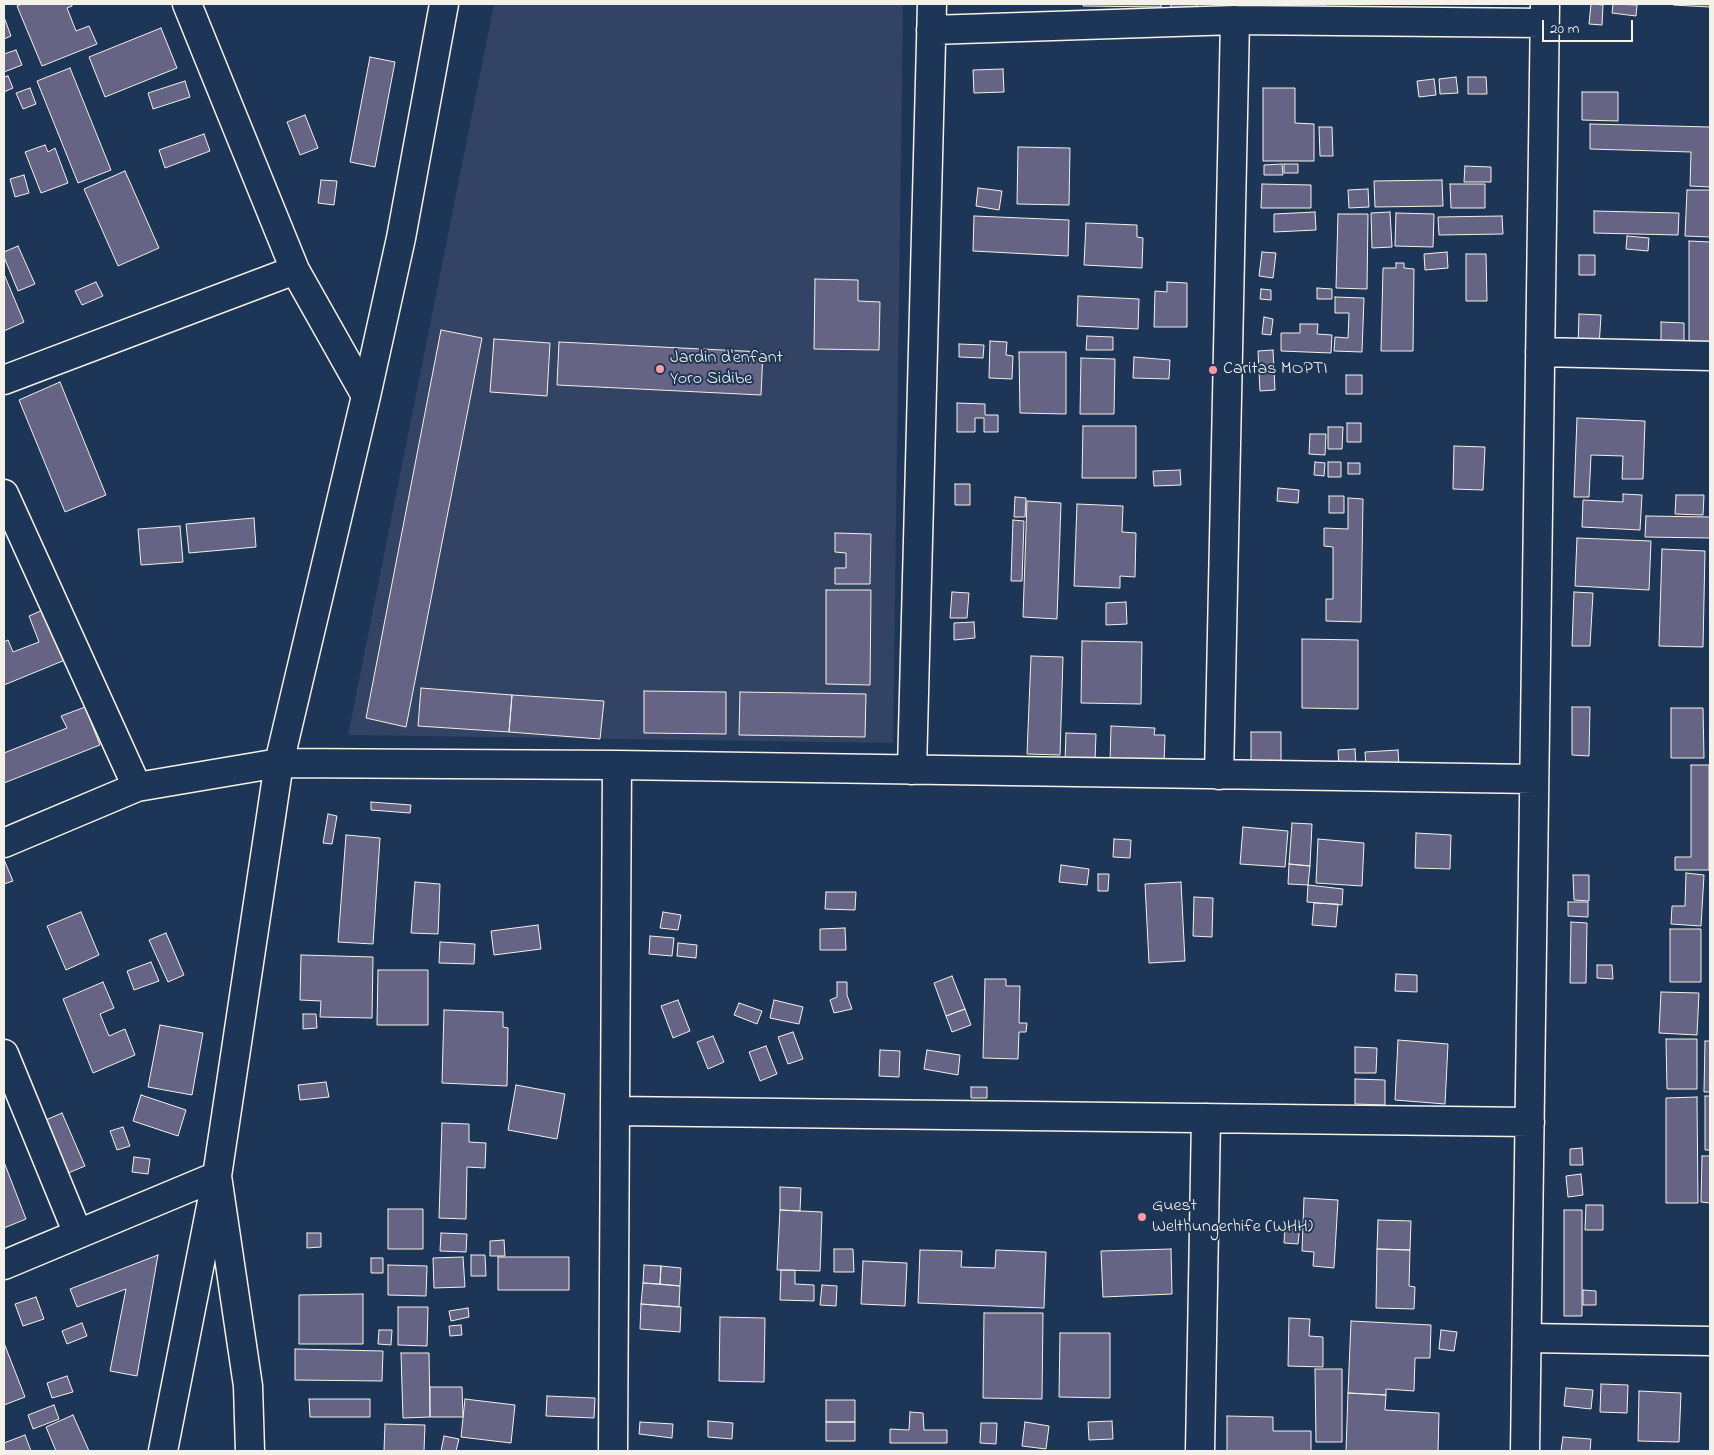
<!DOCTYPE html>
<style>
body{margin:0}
#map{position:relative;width:1714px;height:1455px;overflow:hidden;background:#1d3557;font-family:"Indie Flower",sans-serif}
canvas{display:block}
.frame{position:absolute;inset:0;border:5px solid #f4f1e8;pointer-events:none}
.scale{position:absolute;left:1542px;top:20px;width:91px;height:22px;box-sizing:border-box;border:2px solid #f4f1e8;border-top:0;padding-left:6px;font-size:15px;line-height:18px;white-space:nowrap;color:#f4f1e8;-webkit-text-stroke:4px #1d3557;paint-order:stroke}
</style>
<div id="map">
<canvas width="1714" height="1455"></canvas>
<div class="frame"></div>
<div class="scale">20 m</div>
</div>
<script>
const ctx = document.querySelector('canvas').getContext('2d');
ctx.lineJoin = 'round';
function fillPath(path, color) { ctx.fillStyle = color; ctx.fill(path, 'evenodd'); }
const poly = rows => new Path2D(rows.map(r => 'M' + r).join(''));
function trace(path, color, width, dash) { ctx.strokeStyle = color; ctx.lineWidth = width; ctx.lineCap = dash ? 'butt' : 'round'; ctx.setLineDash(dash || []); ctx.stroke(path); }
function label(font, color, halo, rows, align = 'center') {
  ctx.font = font + ' "Indie Flower",sans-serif'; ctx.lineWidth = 4; ctx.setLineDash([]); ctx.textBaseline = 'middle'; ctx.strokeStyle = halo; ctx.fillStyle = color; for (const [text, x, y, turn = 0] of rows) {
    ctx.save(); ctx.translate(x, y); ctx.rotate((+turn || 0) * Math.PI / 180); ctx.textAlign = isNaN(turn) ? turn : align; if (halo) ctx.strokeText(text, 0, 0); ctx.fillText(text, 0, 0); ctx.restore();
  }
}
const built = poly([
 [494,4,903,4,893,743,348,735]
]);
const building = poly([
 [22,4,72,4,72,6,67,8,76,31,89,26,97,44,42,66,17,6,22,4],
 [1083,4,1161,4,1161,7,1083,6,1083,4],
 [1171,4,1197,4,1197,14,1171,14,1171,4],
 [1275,4,1325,4,1324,14,1275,11,1275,4],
 [1591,4,1603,5,1602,25,1589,24,1591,4],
 [1613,4,1637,5,1636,16,1612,13,1613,4],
 [1673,4,1710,4,1710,7,1673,5,1673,4],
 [4,17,11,36,4,39,4,17],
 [161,28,177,68,105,97,89,57,161,28],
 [16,50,22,65,4,72,4,54,16,50],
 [370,57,395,62,375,167,350,162,370,57],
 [70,68,111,170,78,183,37,81,70,68],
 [1003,69,1004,92,974,93,973,70,1003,69],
 [8,76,13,88,4,92,4,77,8,76],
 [1456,77,1458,93,1440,94,1439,79,1456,77],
 [1468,77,1486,77,1487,94,1468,94,1468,77],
 [1434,79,1436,95,1419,97,1417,81,1434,79],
 [185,81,190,97,153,109,148,93,185,81],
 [30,88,36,104,23,109,16,93,30,88],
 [1263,88,1295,88,1295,123,1314,124,1314,161,1263,161,1263,88],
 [1582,92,1618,92,1618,121,1582,120,1582,92],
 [305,115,318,148,300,155,287,122,305,115],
 [1590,124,1710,127,1710,187,1690,186,1691,152,1590,149,1590,124],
 [1319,127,1332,127,1333,156,1320,156,1319,127],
 [204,134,210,151,165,168,159,150,204,134],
 [45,145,48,152,55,148,68,183,41,193,25,152,45,145],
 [1018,147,1070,148,1069,205,1017,204,1018,147],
 [1282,164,1283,175,1264,175,1264,165,1282,164],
 [1284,164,1298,164,1298,173,1284,173,1284,164],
 [1465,166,1491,167,1491,182,1464,182,1465,166],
 [125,171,159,248,118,266,84,189,125,171],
 [24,175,29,193,15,197,10,179,24,175],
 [321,180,337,181,334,205,318,203,321,180],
 [1442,180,1443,206,1375,207,1374,181,1442,180],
 [1262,184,1311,185,1311,208,1261,208,1262,184],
 [1450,184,1485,184,1485,208,1451,208,1450,184],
 [978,188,1002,191,999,210,976,206,978,188],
 [1368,189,1369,207,1349,208,1348,190,1368,189],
 [1687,190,1710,190,1710,237,1685,236,1687,190],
 [1594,211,1679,213,1678,235,1594,233,1594,211],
 [1315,212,1316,230,1274,232,1274,214,1315,212],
 [1390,212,1392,247,1372,248,1371,213,1390,212],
 [1396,213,1434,214,1433,247,1395,246,1396,213],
 [1338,214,1368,214,1367,289,1336,288,1338,214],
 [974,216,1069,220,1068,256,973,251,974,216],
 [1502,216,1503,234,1439,235,1438,217,1502,216],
 [1086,223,1137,225,1137,237,1143,238,1142,268,1084,265,1086,223],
 [1627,236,1649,238,1648,251,1626,249,1627,236],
 [1689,241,1710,242,1710,349,1689,349,1689,241],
 [18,246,35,284,18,291,4,257,4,252,18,246],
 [1262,252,1276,253,1273,278,1259,276,1262,252],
 [1447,252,1448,268,1425,270,1424,254,1447,252],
 [1466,254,1486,254,1487,301,1466,301,1466,254],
 [1579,255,1595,255,1595,275,1579,275,1579,255],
 [1396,263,1404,263,1404,268,1414,269,1413,351,1381,351,1383,268,1396,268,1396,263],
 [4,274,24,322,4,331,4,274],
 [815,279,858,280,858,301,880,302,879,350,814,349,815,279],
 [96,282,103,296,82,305,75,291,96,282],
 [1167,282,1187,283,1187,327,1154,327,1155,291,1167,292,1167,282],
 [1317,288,1332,289,1332,299,1317,299,1317,288],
 [1261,289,1271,290,1271,300,1260,299,1261,289],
 [1078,296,1139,299,1138,329,1077,326,1078,296],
 [1335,297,1364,298,1362,352,1334,351,1335,337,1348,338,1349,313,1335,313,1335,297],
 [1579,314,1601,315,1599,347,1578,346,1579,314],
 [1264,317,1273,319,1271,335,1262,334,1264,317],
 [1661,322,1684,323,1684,349,1661,349,1661,322],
 [1300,324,1318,324,1317,334,1332,335,1331,353,1281,351,1281,333,1300,333,1300,324],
 [441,330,482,338,406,727,366,718,441,330],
 [1087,336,1113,337,1113,350,1086,350,1087,336],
 [494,339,550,343,547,396,490,392,494,339],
 [990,341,1007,342,1006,355,1013,356,1012,379,989,378,990,341],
 [559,342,763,352,761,395,557,385,559,342],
 [959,344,984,345,983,358,959,357,959,344],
 [1273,350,1275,390,1260,391,1258,351,1273,350],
 [1019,352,1066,352,1066,414,1020,413,1019,352],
 [1134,357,1170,360,1169,379,1133,378,1134,357],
 [1081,358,1115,359,1114,414,1080,414,1081,358],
 [1346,375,1362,375,1362,394,1346,394,1346,375],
 [60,382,106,495,65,512,19,400,60,382],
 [957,403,985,404,985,415,998,415,998,432,984,432,984,418,975,418,975,432,957,432,957,403],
 [1577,418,1645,421,1643,479,1622,479,1623,456,1591,455,1589,497,1574,497,1577,418],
 [1347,423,1361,423,1361,442,1347,442,1347,423],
 [1083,426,1136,426,1136,478,1082,478,1083,426],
 [1328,427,1343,427,1342,449,1328,449,1328,427],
 [1310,434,1326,434,1325,455,1309,454,1310,434],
 [1454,446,1485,447,1483,490,1453,489,1454,446],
 [1315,462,1325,463,1324,476,1314,475,1315,462],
 [1328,462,1341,462,1341,477,1328,477,1328,462],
 [1348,463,1360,463,1360,474,1348,474,1348,463],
 [1180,470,1181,485,1154,486,1153,471,1180,470],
 [955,484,970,484,970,505,955,505,955,484],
 [1278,488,1299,490,1298,503,1277,501,1278,488],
 [1623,494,1642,495,1640,530,1582,527,1583,500,1623,502,1623,494],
 [1676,495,1704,495,1703,515,1675,514,1676,495],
 [1329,496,1344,496,1344,513,1329,513,1329,496],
 [1015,497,1026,498,1025,517,1014,517,1015,497],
 [1348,498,1363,499,1361,622,1326,621,1326,599,1333,599,1333,547,1324,546,1324,528,1348,529,1348,498],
 [1027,501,1061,503,1057,619,1023,617,1027,501],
 [1077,504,1123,506,1122,532,1136,533,1135,577,1120,576,1120,588,1074,586,1077,504],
 [1646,516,1710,517,1710,538,1645,537,1646,516],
 [254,518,256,547,189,553,186,524,254,518],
 [1013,520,1024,521,1022,581,1011,581,1013,520],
 [180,526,183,562,141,565,138,529,180,526],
 [835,533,871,534,870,584,835,584,835,568,846,568,846,553,835,552,835,533],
 [1577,538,1651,541,1649,590,1575,586,1577,538],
 [1662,549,1705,551,1703,647,1659,646,1662,549],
 [826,590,871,590,870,685,826,684,826,590],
 [952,592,969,593,967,618,950,618,952,592],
 [1574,592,1593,593,1590,646,1572,646,1574,592],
 [1126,602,1127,624,1106,625,1106,603,1126,602],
 [45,609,65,660,4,685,4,642,8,640,13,652,39,642,29,616,45,609],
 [974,622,975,638,954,640,954,623,974,622],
 [1302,639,1358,640,1358,709,1302,708,1302,639],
 [1082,641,1142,642,1141,704,1081,703,1082,641],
 [1031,656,1063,657,1060,755,1027,754,1031,656],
 [421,688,512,695,509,732,418,726,421,688],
 [644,691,726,692,726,734,644,733,644,691],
 [740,692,866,694,865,737,739,735,740,692],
 [512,695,604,701,600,739,509,732,512,695],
 [85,707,100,745,4,783,4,753,67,728,61,716,85,707],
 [1572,707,1590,707,1589,756,1572,755,1572,707],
 [1671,708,1703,708,1704,758,1671,758,1671,708],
 [1111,726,1155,728,1154,735,1165,735,1164,766,1110,763,1111,726],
 [1251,732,1281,732,1281,764,1251,764,1251,732],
 [1066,733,1096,734,1095,761,1065,760,1066,733],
 [1355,749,1356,766,1339,767,1338,750,1355,749],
 [1398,750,1399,766,1366,767,1365,752,1398,750],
 [1691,765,1709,765,1709,870,1675,870,1675,857,1691,857,1691,765],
 [371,802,411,805,410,813,371,810,371,802],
 [328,814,337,816,332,844,323,843,328,814],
 [1292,823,1312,824,1310,866,1289,864,1292,823],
 [1243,827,1288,831,1285,867,1240,864,1243,827],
 [1416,833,1451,835,1450,869,1415,868,1416,833],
 [346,835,380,838,373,944,338,942,346,835],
 [1114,839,1131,840,1130,858,1113,857,1114,839],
 [1318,839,1364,843,1362,886,1316,883,1318,839],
 [5,862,13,881,4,884,4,863,5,862],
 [1289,864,1310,866,1308,885,1288,884,1289,864],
 [1061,865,1089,869,1087,885,1059,882,1061,865],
 [1686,873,1704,875,1701,926,1671,924,1672,906,1685,906,1686,873],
 [1098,874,1109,874,1108,891,1098,891,1098,874],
 [1573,875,1589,875,1589,901,1574,900,1573,875],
 [415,882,440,884,438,934,411,933,415,882],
 [1181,882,1185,961,1149,963,1145,884,1181,882],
 [1308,885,1343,889,1342,905,1307,902,1308,885],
 [826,892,856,892,855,910,825,909,826,892],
 [1194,897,1213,898,1212,937,1193,936,1194,897],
 [1568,902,1588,902,1588,917,1568,916,1568,902],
 [1314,903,1338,904,1336,927,1312,925,1314,903],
 [81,912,99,955,66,970,47,926,81,912],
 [663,912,681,915,678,930,660,928,663,912],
 [1571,922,1587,923,1586,983,1570,983,1571,922],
 [538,925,541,949,494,955,491,931,538,925],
 [845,928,846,950,820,950,820,929,845,928],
 [1670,929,1701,929,1701,982,1670,982,1670,929],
 [166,933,184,975,168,982,149,940,166,933],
 [650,936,674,938,672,956,649,954,650,936],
 [440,942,475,944,474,964,439,963,440,942],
 [678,943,697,945,696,958,677,956,678,943],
 [301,955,373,957,372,1018,320,1017,321,1001,300,1000,301,955],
 [151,962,159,981,134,990,127,971,151,962],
 [1597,965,1612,965,1613,979,1597,978,1597,965],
 [378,970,428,970,428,1025,377,1025,378,970],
 [1396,974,1417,975,1417,992,1395,991,1396,974],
 [952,976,965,1009,946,1016,934,983,952,976],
 [985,979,1006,979,1006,986,1020,986,1019,1023,1027,1023,1026,1032,1019,1032,1018,1059,983,1058,985,979],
 [103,982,114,1008,100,1014,109,1036,125,1029,135,1055,93,1073,63,999,103,982],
 [837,982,847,982,847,995,852,1009,834,1013,830,1000,837,997,837,982],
 [1661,992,1699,993,1697,1035,1659,1033,1661,992],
 [678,1000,690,1031,673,1038,661,1006,678,1000],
 [774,1000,803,1007,799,1024,770,1018,774,1000],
 [739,1003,762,1011,757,1024,734,1015,739,1003],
 [965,1009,971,1025,952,1032,946,1016,965,1009],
 [444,1010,503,1012,503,1027,508,1028,507,1086,442,1083,444,1010],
 [303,1014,316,1014,317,1028,303,1029,303,1014],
 [160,1025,203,1033,192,1095,148,1087,160,1025],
 [793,1032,803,1059,788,1064,778,1037,793,1032],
 [713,1036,724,1062,708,1069,697,1042,713,1036],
 [1666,1039,1697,1039,1697,1089,1667,1089,1666,1039],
 [1398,1040,1448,1044,1445,1104,1395,1100,1398,1040],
 [1705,1041,1710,1041,1710,1092,1704,1092,1705,1041],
 [766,1046,777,1074,760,1081,749,1052,766,1046],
 [1355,1047,1377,1048,1376,1073,1355,1073,1355,1047],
 [880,1050,900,1051,899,1077,879,1076,880,1050],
 [927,1050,960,1055,958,1075,924,1069,927,1050],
 [1355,1079,1385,1080,1385,1105,1355,1104,1355,1079],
 [326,1082,329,1097,300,1100,298,1085,326,1082],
 [516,1085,565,1094,557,1139,508,1130,516,1085],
 [971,1087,987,1087,987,1098,971,1098,971,1087],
 [141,1095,186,1110,178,1136,133,1121,141,1095],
 [1705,1096,1710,1096,1710,1150,1705,1150,1705,1096],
 [1697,1097,1698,1203,1666,1203,1666,1098,1697,1097],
 [62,1113,85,1166,61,1176,39,1123,62,1113],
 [442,1123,469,1124,469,1142,486,1143,485,1168,467,1167,466,1219,439,1218,442,1123],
 [123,1127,130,1146,117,1150,110,1131,123,1127],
 [1582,1148,1583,1165,1570,1165,1570,1149,1582,1148],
 [1702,1156,1710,1156,1710,1203,1701,1202,1702,1156],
 [134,1157,150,1159,148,1174,132,1172,134,1157],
 [4,1162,26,1219,4,1228,4,1162],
 [1581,1174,1583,1195,1568,1197,1566,1176,1581,1174],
 [780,1187,801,1188,800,1211,780,1210,780,1187],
 [1304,1198,1338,1200,1334,1268,1313,1266,1314,1252,1302,1251,1304,1198],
 [1586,1205,1603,1205,1603,1230,1585,1230,1586,1205],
 [388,1209,423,1209,423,1249,388,1249,388,1209],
 [780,1210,822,1212,820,1271,777,1270,780,1210],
 [1564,1210,1582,1210,1582,1316,1564,1316,1564,1210],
 [1378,1220,1411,1221,1410,1250,1377,1249,1378,1220],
 [1285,1225,1300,1226,1298,1244,1284,1243,1285,1225],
 [307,1233,321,1233,321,1247,307,1248,307,1233],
 [441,1233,467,1234,466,1252,440,1251,441,1233],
 [504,1240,505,1256,490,1256,490,1241,504,1240],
 [834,1249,853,1249,854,1272,834,1272,834,1249],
 [1171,1249,1172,1294,1103,1297,1101,1251,1171,1249],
 [1377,1249,1410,1250,1409,1286,1415,1287,1414,1309,1376,1308,1377,1249],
 [920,1250,962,1251,961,1267,995,1268,996,1250,1046,1252,1044,1308,918,1303,920,1250],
 [158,1255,137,1376,110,1371,126,1289,77,1307,70,1289,158,1255],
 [471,1255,485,1255,486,1276,471,1276,471,1255],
 [463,1257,465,1287,434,1288,433,1258,463,1257],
 [498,1257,569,1257,569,1290,498,1290,498,1257],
 [371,1258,383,1258,383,1273,371,1273,371,1258],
 [863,1261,907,1263,905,1306,861,1304,863,1261],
 [388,1265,427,1266,426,1296,388,1295,388,1265],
 [644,1265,661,1266,660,1284,643,1283,644,1265],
 [661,1266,681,1268,680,1286,660,1284,661,1266],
 [781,1270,795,1270,795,1284,814,1285,814,1301,780,1300,781,1270],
 [643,1283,680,1286,679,1307,641,1304,643,1283],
 [822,1285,837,1286,836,1306,820,1305,822,1285],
 [1583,1290,1596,1291,1596,1305,1583,1305,1583,1290],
 [363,1294,363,1344,299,1344,299,1295,363,1294],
 [36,1297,44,1319,23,1326,15,1304,36,1297],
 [641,1304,681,1307,680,1332,640,1329,641,1304],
 [398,1307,428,1307,427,1346,398,1345,398,1307],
 [468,1308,469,1317,451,1321,449,1311,468,1308],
 [984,1313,1043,1313,1042,1399,983,1398,984,1313],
 [720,1317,765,1318,764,1382,719,1381,720,1317],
 [1289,1318,1310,1319,1309,1336,1323,1337,1323,1367,1288,1366,1289,1318],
 [1351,1321,1431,1325,1430,1358,1415,1358,1414,1391,1386,1389,1386,1395,1348,1393,1351,1321],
 [82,1323,87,1336,67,1344,62,1331,82,1323],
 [461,1325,462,1335,450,1336,449,1326,461,1325],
 [379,1330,392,1330,391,1345,378,1344,379,1330],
 [1441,1330,1457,1332,1454,1351,1439,1349,1441,1330],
 [1060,1333,1110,1333,1110,1398,1059,1397,1060,1333],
 [4,1343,25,1397,4,1405,4,1343],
 [295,1349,383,1351,382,1381,295,1380,295,1349],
 [401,1353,429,1353,430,1417,403,1418,401,1353],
 [1315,1369,1342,1369,1342,1442,1316,1442,1315,1369],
 [67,1376,73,1392,52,1398,47,1383,67,1376],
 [1601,1384,1628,1385,1627,1413,1600,1412,1601,1384],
 [430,1387,462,1387,463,1417,430,1417,430,1387],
 [1566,1388,1593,1390,1591,1409,1564,1406,1566,1388],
 [1639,1391,1681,1393,1679,1442,1638,1441,1639,1391],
 [1348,1393,1386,1395,1385,1410,1439,1413,1438,1451,1346,1451,1348,1393],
 [547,1396,595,1398,594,1418,546,1416,547,1396],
 [309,1399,370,1399,370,1417,310,1417,309,1399],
 [465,1399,515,1405,511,1443,461,1437,465,1399],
 [826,1400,855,1400,855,1422,826,1422,826,1400],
 [54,1405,59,1419,33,1429,28,1415,54,1405],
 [910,1412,923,1413,924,1430,947,1430,947,1443,890,1443,890,1429,909,1430,910,1412],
 [73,1415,89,1451,56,1451,46,1427,73,1415],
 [1227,1416,1273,1417,1273,1431,1311,1431,1311,1451,1227,1451,1227,1416],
 [708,1421,733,1423,732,1439,708,1437,708,1421],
 [1112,1421,1113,1439,1089,1440,1088,1422,1112,1421],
 [640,1422,673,1424,672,1438,639,1434,640,1422],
 [826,1422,855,1422,855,1441,826,1441,826,1422],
 [1025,1422,1049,1426,1046,1449,1022,1446,1025,1422],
 [981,1423,997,1423,996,1444,980,1443,981,1423],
 [385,1424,425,1425,424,1451,384,1451,385,1424],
 [25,1435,31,1451,4,1451,4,1443,25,1435],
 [444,1436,459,1439,456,1451,441,1451,444,1436],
 [1563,1437,1591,1439,1590,1451,1561,1451,1563,1437]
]);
const minor = poly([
 [187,4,295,270,366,396],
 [931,30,1235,20,1544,23],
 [1540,352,1710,356],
 [4,380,295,270],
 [4,494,137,787],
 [912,770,932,4],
 [1219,775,1235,20],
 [4,843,137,787,279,763,617,765,1534,779],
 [4,1054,78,1234],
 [615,1111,1530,1122],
 [4,1265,217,1176,248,1386,250,1451],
 [1527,1338,1710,1341],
 [163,1451,217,1176,279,763,366,396,401,238,444,4],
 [613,1451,617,765],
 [1200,1451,1206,1118],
 [1525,1451,1545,4]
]);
const markers = [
 [660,369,5,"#ff9aa2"],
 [1213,370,5,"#ff9aa2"],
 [1142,1217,5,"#ff9aa2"]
];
const poiNames = [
 ["Jardin d'enfant",670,359],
 ["Yoro Sidibe",670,380],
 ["Caritas MOPTI",1223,370],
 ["Guest",1152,1207],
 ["Welthungerhife (WHH)",1152,1228]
];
fillPath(built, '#334364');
fillPath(building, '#666484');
trace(building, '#f4f1e8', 1);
trace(minor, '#f4f1e8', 31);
trace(minor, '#1d3557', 28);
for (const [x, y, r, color] of markers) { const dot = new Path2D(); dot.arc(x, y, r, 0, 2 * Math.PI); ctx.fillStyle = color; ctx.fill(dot); trace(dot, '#1d3557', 2); }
label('18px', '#f4f1e8', '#1d3557', poiNames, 'left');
</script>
